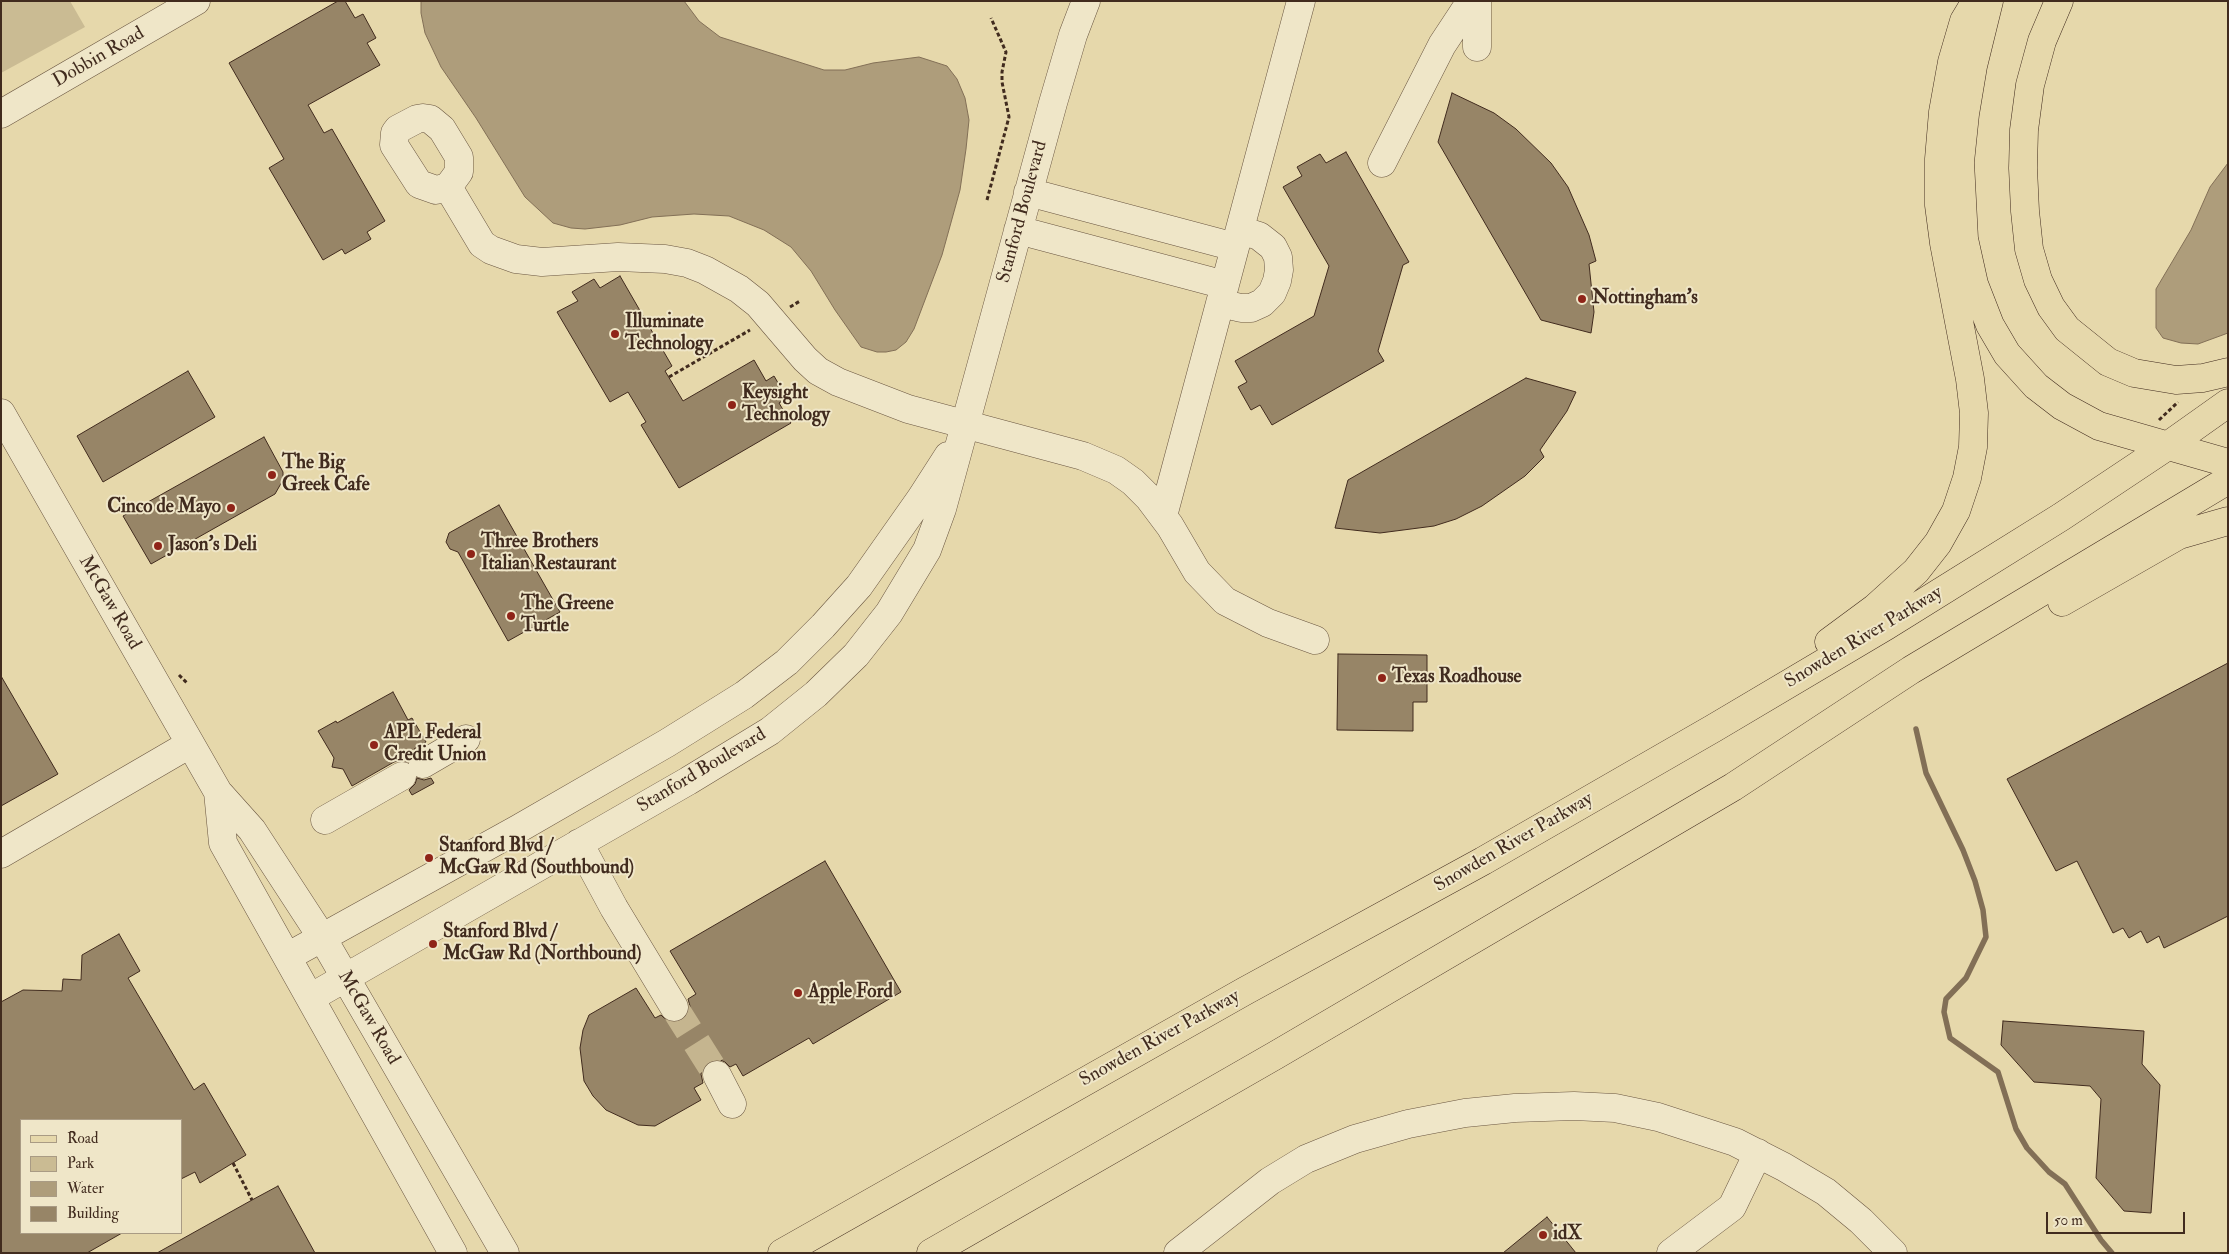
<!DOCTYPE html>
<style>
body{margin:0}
#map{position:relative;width:2229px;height:1254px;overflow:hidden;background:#e6d8ab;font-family:"IM FELL Double Pica",serif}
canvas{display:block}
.frame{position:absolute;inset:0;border:2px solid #412b1e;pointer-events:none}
.legend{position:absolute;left:20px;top:1119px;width:162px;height:115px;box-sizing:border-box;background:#efe6c8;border:1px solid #a99b84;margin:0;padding:6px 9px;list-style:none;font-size:15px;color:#412b1e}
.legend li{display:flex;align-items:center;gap:10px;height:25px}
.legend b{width:25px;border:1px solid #a99b84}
.scale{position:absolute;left:2046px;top:1212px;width:139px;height:22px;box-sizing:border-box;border:2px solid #412b1e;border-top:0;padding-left:6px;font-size:15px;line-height:18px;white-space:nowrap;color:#412b1e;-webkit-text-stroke:4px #efe6c8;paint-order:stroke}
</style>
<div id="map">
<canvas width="2229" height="1254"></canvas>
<div class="frame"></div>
<ul class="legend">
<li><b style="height:6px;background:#e6d8ab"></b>Road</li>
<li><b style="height:14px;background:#cabb93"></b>Park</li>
<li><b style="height:14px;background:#ae9d7b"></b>Water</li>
<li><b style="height:14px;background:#978567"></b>Building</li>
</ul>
<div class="scale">50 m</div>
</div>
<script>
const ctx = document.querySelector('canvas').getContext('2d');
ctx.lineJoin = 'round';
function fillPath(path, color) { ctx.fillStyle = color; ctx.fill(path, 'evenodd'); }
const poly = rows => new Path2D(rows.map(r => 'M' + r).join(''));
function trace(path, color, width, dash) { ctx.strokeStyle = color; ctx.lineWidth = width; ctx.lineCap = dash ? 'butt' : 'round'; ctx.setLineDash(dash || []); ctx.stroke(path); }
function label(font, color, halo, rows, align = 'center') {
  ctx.font = font + ' "IM FELL Double Pica",serif'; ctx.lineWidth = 4; ctx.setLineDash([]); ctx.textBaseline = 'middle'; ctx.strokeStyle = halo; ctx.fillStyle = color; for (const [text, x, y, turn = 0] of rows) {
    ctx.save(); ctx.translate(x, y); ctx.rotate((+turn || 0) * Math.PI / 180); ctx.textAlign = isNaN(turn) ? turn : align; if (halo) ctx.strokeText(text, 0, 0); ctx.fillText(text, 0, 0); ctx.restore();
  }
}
const green = poly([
 [1,1,70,1,85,27,1,73]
]);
const water = poly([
 [421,1,684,1,699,21,720,37,824,70,845,70,873,63,919,57,947,66,957,79,965,98,969,120,966,149,960,190,942,255,914,329,906,342,896,350,886,352,877,352,861,347,835,310,811,271,791,247,764,230,729,216,694,214,652,217,620,225,585,229,571,228,553,223,525,197,476,118,441,67,425,33,421,13,421,1],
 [2228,163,2228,333,2198,344,2181,343,2163,338,2156,328,2156,289,2191,230,2210,187,2228,163]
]);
const stream = poly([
 [1916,729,1926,773,1963,850,1975,881,1983,910,1986,937,1966,978,1946,999,1944,1012,1950,1038,1998,1072,2016,1129,2027,1148,2049,1172,2065,1184,2101,1240,2112,1253]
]);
const building = poly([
 [338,1,345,1,355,18,363,14,376,38,367,43,380,65,308,105,324,133,332,129,385,221,367,232,371,239,345,254,342,249,323,260,269,168,284,159,229,63,338,1],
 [1452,93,1494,113,1516,129,1551,163,1568,187,1589,235,1596,261,1589,264,1594,312,1591,333,1541,320,1438,142,1452,93],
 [1346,152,1409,262,1403,265,1378,351,1384,361,1272,425,1260,405,1251,410,1238,387,1247,382,1235,361,1314,316,1329,266,1283,187,1302,176,1297,167,1320,154,1326,163,1346,152],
 [620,276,672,366,665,371,683,401,754,360,766,381,774,376,787,398,779,403,791,423,679,488,641,425,646,422,628,392,610,402,557,312,578,301,572,292,594,279,600,288,620,276],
 [188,371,215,417,103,482,77,436,188,371],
 [1526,378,1576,392,1567,411,1540,450,1544,457,1525,476,1482,506,1456,519,1434,526,1380,533,1335,528,1348,480,1526,378],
 [264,437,283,472,283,480,275,494,151,564,123,516,264,437],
 [499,505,560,612,508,641,458,552,450,549,446,542,449,533,499,505],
 [1338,654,1427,655,1427,702,1413,702,1413,731,1337,730,1338,654],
 [2228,663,2228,916,2164,948,2159,936,2147,943,2141,931,2129,938,2123,928,2113,933,2077,861,2056,871,2007,779,2228,663],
 [1,676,58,774,1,806,1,676],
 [393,692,408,720,412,718,426,742,414,749,415,750,410,756,408,762,402,760,394,762,352,786,343,769,332,767,334,758,318,731,336,721,337,723,393,692],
 [417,778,424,780,431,778,434,783,412,795,409,790,415,784,417,778],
 [825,861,901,992,813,1044,809,1038,743,1076,736,1064,730,1067,725,1062,718,1059,709,1061,704,1067,701,1074,703,1083,694,1088,701,1100,655,1126,638,1125,606,1110,593,1096,584,1081,580,1048,583,1030,589,1015,636,988,655,1018,661,1015,666,1020,674,1023,682,1020,688,1014,690,1006,688,999,696,994,670,951,825,861],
 [119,934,140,971,128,978,194,1090,204,1083,246,1155,200,1183,195,1172,181,1179,181,1120,21,1120,21,1233,122,1233,87,1253,1,1253,1,1002,23,990,62,991,63,979,81,980,82,955,119,934],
 [2003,1021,2144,1031,2142,1064,2160,1085,2151,1213,2124,1211,2096,1178,2101,1099,2090,1086,2034,1082,2001,1045,2003,1021],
 [278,1186,315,1253,157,1253,252,1200,278,1186],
 [1547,1217,1576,1253,1503,1253,1547,1217]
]);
const minorTunnel = poly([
 [674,1007,717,1075]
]);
const path = poly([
 [987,200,1009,117,1002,82,1002,72,1006,52,991,18],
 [790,307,800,301],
 [669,377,750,330],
 [2159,420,2178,402],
 [179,675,188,684],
 [233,1163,252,1200]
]);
const minor = poly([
 [1477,47,1477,1],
 [1,114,196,1],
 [1382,163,1442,45,1471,1],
 [448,187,436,190,419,184,394,145,395,133,398,129,417,119,423,118,430,119,442,129,459,157,459,172,448,187,482,244,491,250,516,259,542,262,618,257,665,259,687,263,705,270,739,289,758,304,805,359,818,371,838,382,908,409,1083,456,1116,470,1133,482,1149,498,1170,526,1197,572,1225,601,1268,623,1315,640],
 [1028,192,1235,247],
 [1018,230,1225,285],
 [1220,303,1241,308,1251,308,1262,303,1272,293,1277,281,1279,270,1278,257,1273,247,1259,236,1240,230],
 [1,413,218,792,252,830,323,939,505,1253],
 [1163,516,1301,1],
 [423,764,466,739],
 [218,792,223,843,453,1253],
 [325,820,402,776],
 [579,843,614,908,674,1007],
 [1,854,190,744],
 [287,957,518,829,667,743,744,695,787,662,823,626,859,586,921,498,948,456],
 [310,998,688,781,770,731,816,694,856,655,889,613,927,550,942,509,1053,103,1073,35,1086,1],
 [717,1075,732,1104],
 [1178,1253,1270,1181,1306,1159,1355,1139,1408,1124,1465,1113,1515,1108,1574,1106,1615,1108,1658,1117,1735,1142,1784,1167,1826,1192,1861,1221,1893,1253],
 [1671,1253,1732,1207,1758,1153]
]);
const major = poly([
 [1989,1,1973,66,1965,114,1960,162,1964,239,1974,284,1990,325,2007,354,2036,386,2062,406,2099,426,2228,463],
 [2059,1,2042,41,2030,85,2024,130,2023,168,2025,211,2029,249,2038,280,2051,307,2067,329,2108,362,2134,373,2176,380,2203,378,2228,372],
 [2062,602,2179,535,2228,521],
 [1829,642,1875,608,1916,571,1938,543,1956,511,1967,478,1973,447,1974,413,1970,379,1944,243,1939,205,1939,159,1943,112,1952,62,1964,21,1976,1],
 [782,1253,1245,991,1483,861,1714,728,1886,626,2061,517,2166,447,2228,403],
 [931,1253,1276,1055,1733,787,1911,670,2228,480]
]);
const markers = [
 [1582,299,5,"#8f2418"],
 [615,334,5,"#8f2418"],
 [732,405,5,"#8f2418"],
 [272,475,5,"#8f2418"],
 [231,508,5,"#8f2418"],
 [158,546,5,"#8f2418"],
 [471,554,5,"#8f2418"],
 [511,616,5,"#8f2418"],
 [1382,678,5,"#8f2418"],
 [374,745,5,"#8f2418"],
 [429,858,5,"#8f2418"],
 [433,944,5,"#8f2418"],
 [798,993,5,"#8f2418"],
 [1543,1235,5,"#8f2418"]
];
const streetNames = [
 ["Dobbin Road",99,58,-30],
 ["Stanford Boulevard",1023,212,-75],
 ["McGaw Road",109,603,60],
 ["Snowden River Parkway",1864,638,-31],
 ["Stanford Boulevard",702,771,-31],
 ["Snowden River Parkway",1514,843,-30],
 ["McGaw Road",368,1018,60],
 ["Snowden River Parkway",1160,1039,-29]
];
const poiNames = [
 ["Nottingham's",1592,299],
 ["Illuminate",625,323],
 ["Technology",625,345],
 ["Keysight",742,394],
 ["Technology",742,416],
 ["The Big",282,464],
 ["Greek Cafe",282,486],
 ["Cinco de Mayo",221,508,"right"],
 ["Three Brothers",481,543],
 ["Italian Restaurant",481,565],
 ["Jason's Deli",168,546],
 ["The Greene",521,605],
 ["Turtle",521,627],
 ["Texas Roadhouse",1392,678],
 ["APL Federal",384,734],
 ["Credit Union",384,756],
 ["Stanford Blvd /",439,847],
 ["McGaw Rd (Southbound)",439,869],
 ["Stanford Blvd /",443,933],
 ["McGaw Rd (Northbound)",443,955],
 ["Apple Ford",808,993],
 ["idX",1553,1235]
];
fillPath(green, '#cabb93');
fillPath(water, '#ae9d7b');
trace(water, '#826f56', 1);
trace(stream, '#826f56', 5.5);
fillPath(building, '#978567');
trace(building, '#412b1e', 1);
trace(minorTunnel, '#c5b58f', 28, [28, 14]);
trace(minor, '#6a5641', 29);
trace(major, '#412b1e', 29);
trace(path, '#412b1e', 3, [4, 2.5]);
trace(minor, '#efe6c8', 28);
trace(major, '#e6d8ab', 28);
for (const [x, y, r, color] of markers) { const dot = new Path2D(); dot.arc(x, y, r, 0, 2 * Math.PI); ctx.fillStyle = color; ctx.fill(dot); trace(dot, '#efe6c8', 2); }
label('19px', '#412b1e', '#efe6c8', streetNames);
label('bold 19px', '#412b1e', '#efe6c8', poiNames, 'left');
</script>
